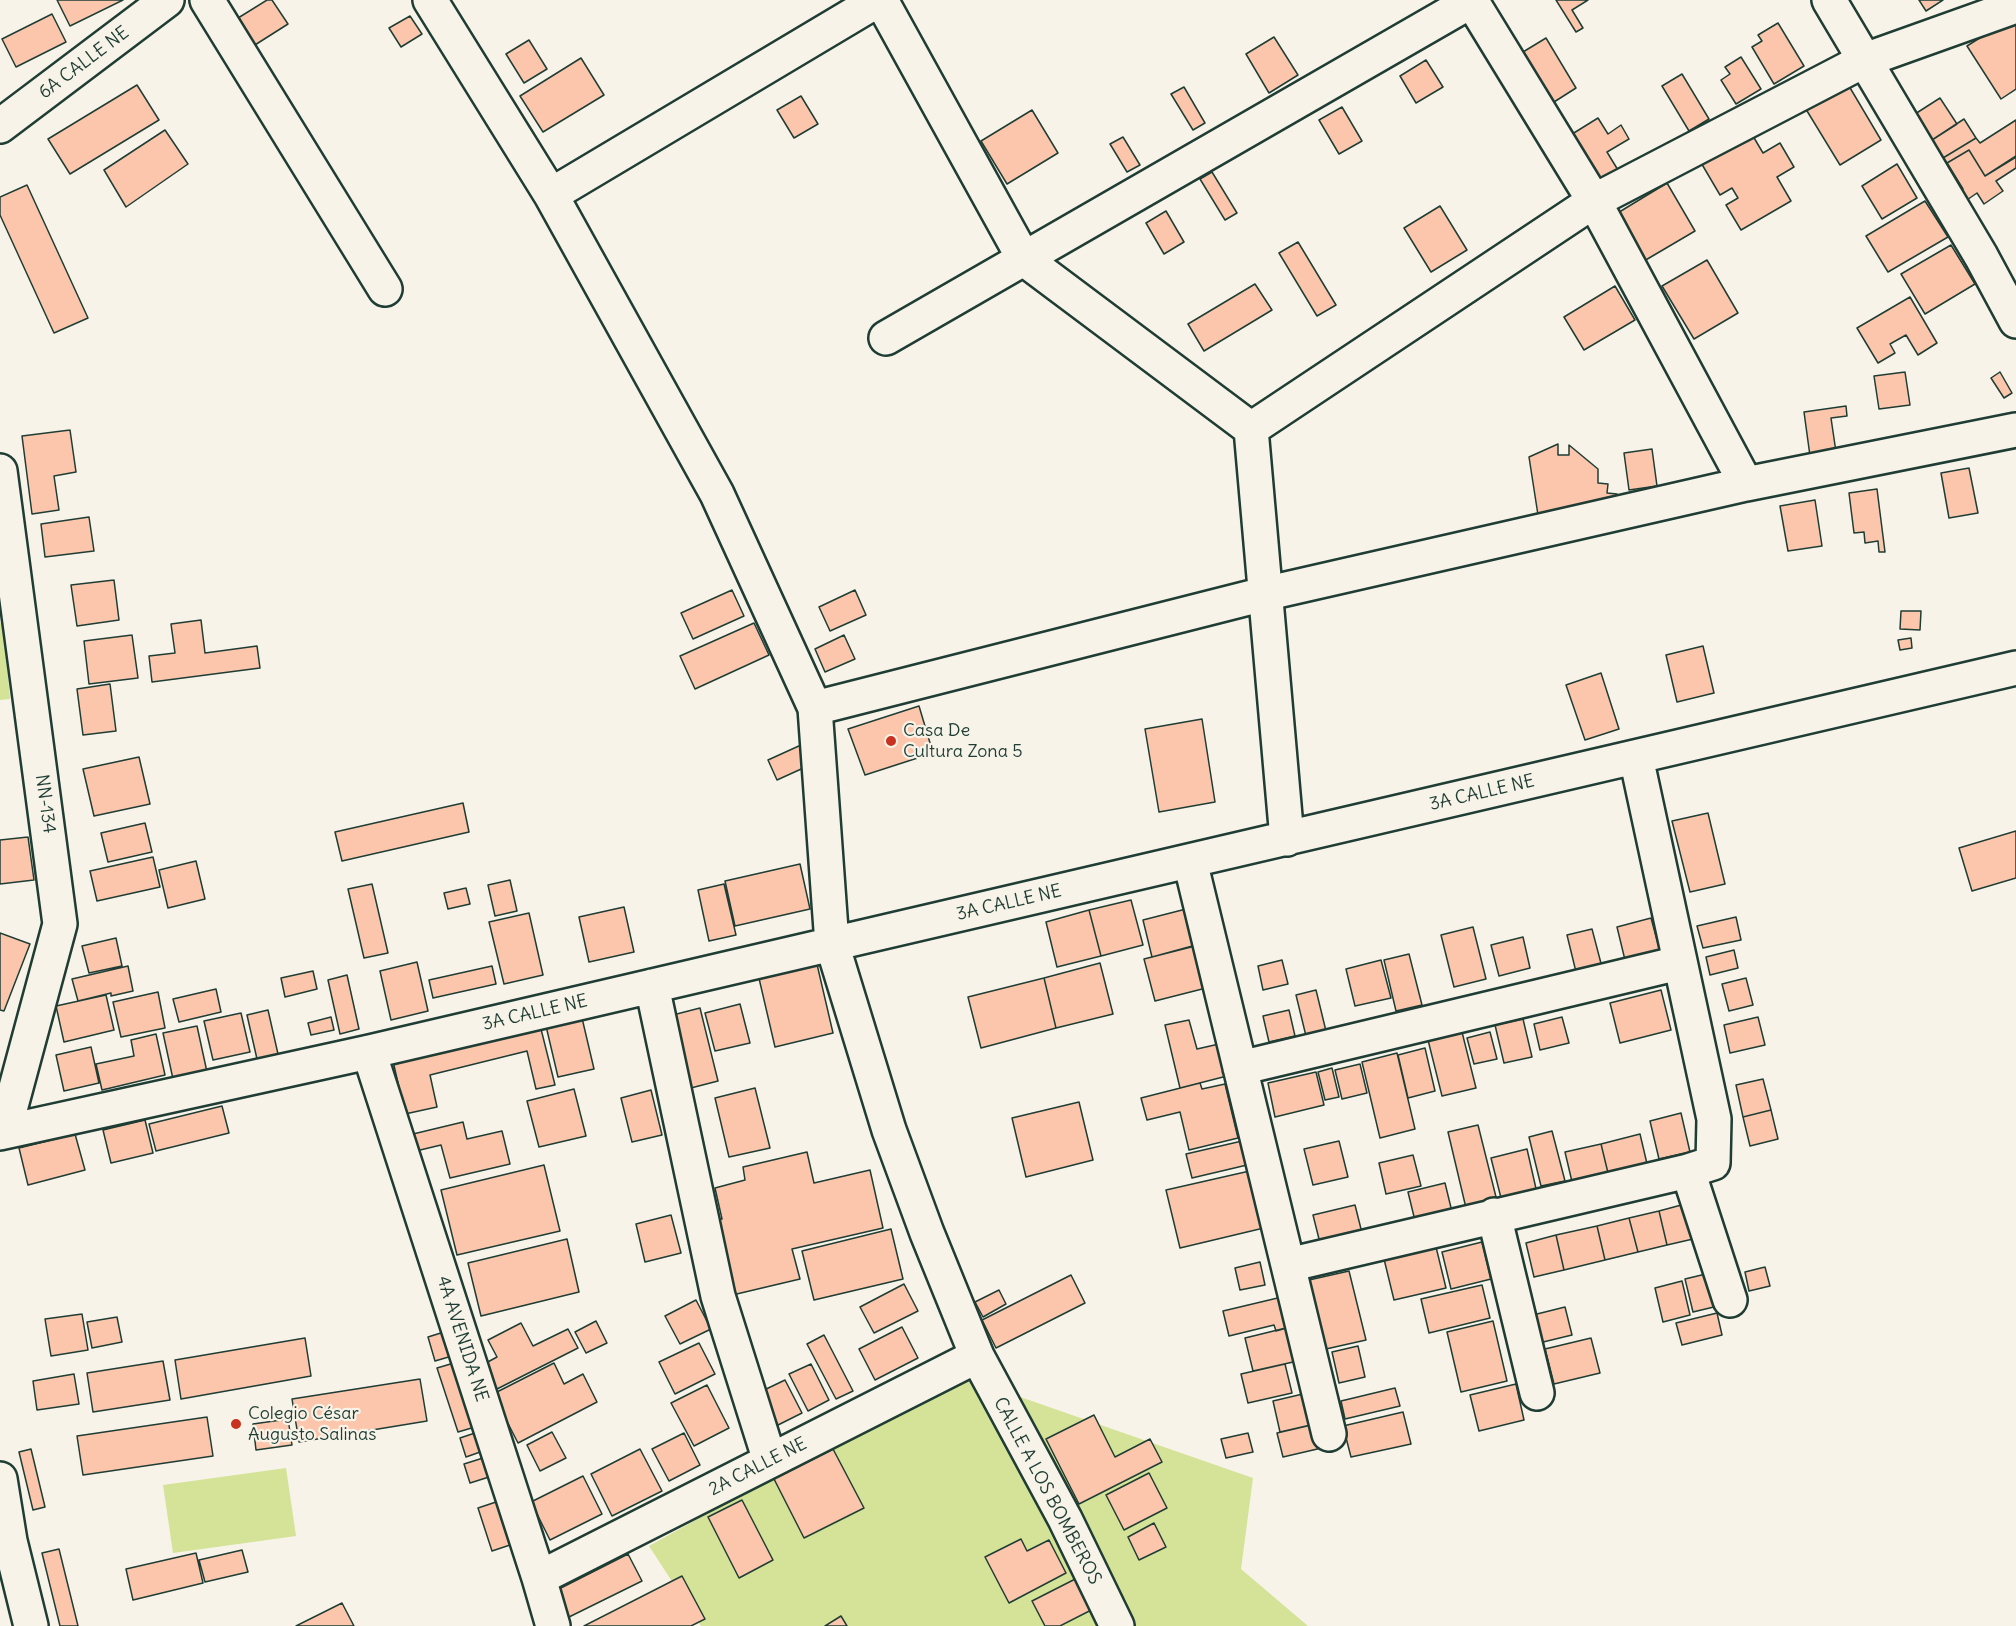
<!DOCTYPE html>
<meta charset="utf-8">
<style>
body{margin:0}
canvas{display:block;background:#f7f3e8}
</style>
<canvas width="2016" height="1626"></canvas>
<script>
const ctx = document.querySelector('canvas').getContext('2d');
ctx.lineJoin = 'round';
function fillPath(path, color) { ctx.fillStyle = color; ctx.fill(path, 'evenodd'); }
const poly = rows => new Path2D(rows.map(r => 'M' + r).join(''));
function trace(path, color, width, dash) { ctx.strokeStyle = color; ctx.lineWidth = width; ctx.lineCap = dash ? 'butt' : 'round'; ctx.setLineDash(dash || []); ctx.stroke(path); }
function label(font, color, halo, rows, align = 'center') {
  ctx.font = font + ' Delius,sans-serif'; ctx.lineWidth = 4.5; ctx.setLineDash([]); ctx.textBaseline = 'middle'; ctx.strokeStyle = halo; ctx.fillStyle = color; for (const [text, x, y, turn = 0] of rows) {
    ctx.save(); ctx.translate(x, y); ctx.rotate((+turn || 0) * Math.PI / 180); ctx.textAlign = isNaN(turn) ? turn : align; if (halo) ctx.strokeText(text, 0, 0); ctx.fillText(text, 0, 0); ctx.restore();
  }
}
const green = poly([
 [3,622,10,699,0,700,0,623],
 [957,1375,1253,1478,1241,1569,1308,1626,701,1626,649,1546],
 [286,1468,296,1536,173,1553,163,1485]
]);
const building = poly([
 [57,0,123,0,70,26,57,0],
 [267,0,272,0,288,24,247,50,230,23,267,0],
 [1556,0,1588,0,1572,10,1583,28,1576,32,1556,0],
 [1919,0,1943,0,1926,11,1919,0],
 [52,14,66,42,16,67,2,39,52,14],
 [2016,15,2016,89,2001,99,1967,46,2016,15],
 [410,16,422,34,401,47,389,28,410,16],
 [1778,23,1804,66,1774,84,1752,47,1762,41,1758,35,1778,23],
 [1274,37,1298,75,1269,93,1246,54,1274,37],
 [1546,38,1576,88,1554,102,1523,52,1546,38],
 [529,40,547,69,524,83,506,54,529,40],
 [1741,57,1761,89,1736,104,1721,80,1730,74,1725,67,1741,57],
 [581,58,604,95,543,132,520,96,581,58],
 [1426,60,1443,87,1416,103,1400,76,1426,60],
 [1682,74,1709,119,1689,131,1662,86,1682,74],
 [1846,81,1881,140,1840,165,1804,106,1846,81],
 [137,85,159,120,70,174,48,139,137,85],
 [1184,87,1205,123,1193,130,1171,94,1184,87],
 [801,96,818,124,794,138,777,110,801,96],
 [1940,98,1957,124,1932,140,1915,114,1940,98],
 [1342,107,1362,141,1339,154,1319,120,1342,107],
 [1032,110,1058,153,1007,184,981,141,1032,110],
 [1598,118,1608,134,1621,125,1629,139,1607,152,1621,175,1600,188,1569,136,1598,118],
 [1964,119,1976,138,1943,158,1932,140,1964,119],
 [2016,120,2016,156,1985,176,1969,150,1947,163,1943,158,1976,138,1980,143,2016,120],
 [165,130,188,164,126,207,104,170,165,130],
 [1750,131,1763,153,1780,143,1794,167,1777,177,1791,201,1741,230,1726,205,1738,198,1732,188,1720,195,1700,161,1750,131],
 [1123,137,1140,165,1127,172,1110,144,1123,137],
 [1969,150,1985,176,2016,157,2016,168,1996,181,2003,191,1984,204,1977,193,1964,202,1958,192,1963,189,1947,163,1969,150],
 [1897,164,1917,198,1882,219,1862,186,1897,164],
 [1212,172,1237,213,1225,220,1200,179,1212,172],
 [1667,183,1695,231,1644,261,1616,214,1667,183],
 [27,185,88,318,54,333,0,215,0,197,27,185],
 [1925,201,1948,237,1888,272,1866,236,1925,201],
 [1440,206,1467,250,1431,272,1404,228,1440,206],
 [1166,211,1184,242,1164,254,1146,223,1166,211],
 [1298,242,1336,305,1317,316,1279,253,1298,242],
 [1951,245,1975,284,1925,314,1901,274,1951,245],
 [1707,260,1738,313,1694,339,1662,286,1707,260],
 [1255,284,1272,310,1204,351,1188,324,1255,284],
 [1615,286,1635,320,1584,350,1564,317,1615,286],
 [1910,297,1937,343,1918,355,1906,335,1890,344,1895,353,1878,363,1857,328,1910,297],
 [1905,372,1910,405,1879,409,1874,376,1905,372],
 [2000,372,2012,393,2004,398,1991,378,2000,372],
 [1846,406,1847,416,1831,418,1836,452,1810,456,1804,412,1846,406],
 [70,430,76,472,54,476,59,510,32,514,22,436,70,430],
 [1558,444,1558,455,1569,455,1569,445,1598,469,1598,483,1608,484,1607,493,1617,494,1603,504,1538,515,1529,457,1558,444],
 [1652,449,1657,486,1629,490,1624,453,1652,449],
 [1969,468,1978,513,1949,518,1941,473,1969,468],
 [1877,489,1885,552,1879,552,1878,541,1865,543,1864,532,1854,533,1849,493,1877,489],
 [1815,500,1822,546,1788,551,1780,506,1815,500],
 [89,517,94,551,45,557,41,524,89,517],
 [114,580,119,620,77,626,71,585,114,580],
 [732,590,744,616,693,639,681,613,732,590],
 [855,590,866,615,830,631,819,607,855,590],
 [1901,611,1921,611,1920,630,1900,629,1901,611],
 [201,620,205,653,257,646,260,668,152,682,149,656,175,653,171,624,201,620],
 [754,623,769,655,695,689,680,656,754,623],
 [132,635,138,678,89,684,84,641,132,635],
 [844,635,855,659,825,672,815,649,844,635],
 [1911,638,1912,648,1900,650,1898,640,1911,638],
 [1703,646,1714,693,1677,702,1666,655,1703,646],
 [1601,673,1619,729,1585,740,1566,685,1601,673],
 [110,684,116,731,83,735,77,689,110,684],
 [919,706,933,753,865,775,848,729,919,706],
 [1202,719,1215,802,1159,812,1145,729,1202,719],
 [801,745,810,765,777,780,768,760,801,745],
 [139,757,150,804,94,816,83,769,139,757],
 [463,803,469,832,342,861,335,832,463,803],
 [1708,813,1725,884,1690,892,1672,821,1708,813],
 [145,823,152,852,108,862,101,833,145,823],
 [2016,831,2016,878,1972,891,1959,848,2016,831],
 [28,837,34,880,0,884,0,840,28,837],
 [153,857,160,887,97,901,90,871,153,857],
 [196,861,205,899,168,908,159,870,196,861],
 [800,864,810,909,735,926,725,881,800,864],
 [510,880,517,911,495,916,488,885,510,880],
 [372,884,388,953,364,958,348,889,372,884],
 [724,884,736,935,709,941,698,890,724,884],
 [466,888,470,904,448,909,444,893,466,888],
 [1131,900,1143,945,1101,956,1089,910,1131,900],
 [624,907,634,952,589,962,579,917,624,907],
 [1186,909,1196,945,1152,957,1143,920,1186,909],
 [1089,910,1101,956,1057,967,1046,922,1089,910],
 [529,913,543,975,504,984,489,922,529,913],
 [1736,917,1741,940,1703,948,1697,926,1736,917],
 [1651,918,1660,951,1625,960,1617,927,1651,918],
 [1473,927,1486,979,1454,987,1441,935,1473,927],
 [1592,929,1603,971,1577,976,1567,935,1592,929],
 [0,933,30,944,4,1011,0,1010,0,933],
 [1523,937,1530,968,1499,976,1491,945,1523,937],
 [116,938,122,966,89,973,82,946,116,938],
 [1199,945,1210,987,1155,1001,1144,959,1199,945],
 [1734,950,1738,968,1710,975,1706,957,1734,950],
 [1409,954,1422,1005,1396,1011,1384,960,1409,954],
 [816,960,833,1033,775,1047,758,974,816,960],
 [1282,960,1288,984,1263,990,1258,966,1282,960],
 [1381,960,1391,998,1355,1006,1346,969,1381,960],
 [417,962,428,1011,391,1020,380,971,417,962],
 [1100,963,1113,1014,1056,1028,1044,978,1100,963],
 [128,966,133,991,111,996,111,993,78,1001,72,979,128,966],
 [492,966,496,984,433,998,429,980,492,966],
 [313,971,317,989,285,997,281,978,313,971],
 [347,975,359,1029,340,1034,328,980,347,975],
 [1044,978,1056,1028,981,1048,968,997,1044,978],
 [1746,978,1753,1005,1729,1011,1722,984,1746,978],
 [216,989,221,1012,179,1022,173,999,216,989],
 [1316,990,1326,1031,1306,1036,1296,995,1316,990],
 [1661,990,1671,1030,1620,1043,1610,1003,1661,990],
 [158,992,165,1028,121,1037,113,1002,158,992],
 [106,995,114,1030,64,1042,56,1006,106,995],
 [740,1004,750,1043,715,1051,705,1013,740,1004],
 [700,1008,718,1081,687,1089,669,1016,700,1008],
 [268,1010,278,1054,257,1059,247,1015,268,1010],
 [1289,1010,1295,1036,1269,1042,1263,1016,1289,1010],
 [241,1013,250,1052,213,1060,204,1021,241,1013],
 [331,1017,334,1030,311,1035,308,1023,331,1017],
 [1562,1017,1569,1043,1540,1050,1534,1024,1562,1017],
 [1758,1017,1765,1045,1730,1053,1724,1025,1758,1017],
 [582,1018,594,1069,558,1077,546,1026,582,1018],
 [1523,1019,1532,1057,1504,1063,1495,1025,1523,1019],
 [1189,1020,1197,1049,1219,1044,1227,1076,1180,1088,1165,1025,1189,1020],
 [540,1025,555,1085,536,1089,527,1051,430,1075,437,1107,405,1114,393,1061,540,1025],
 [197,1026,207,1072,173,1079,163,1033,197,1026],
 [1462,1032,1476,1088,1442,1096,1428,1040,1462,1032],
 [1490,1032,1497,1059,1474,1064,1467,1038,1490,1032],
 [156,1034,165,1075,102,1090,96,1064,134,1056,131,1040,156,1034],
 [91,1047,99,1083,64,1091,56,1055,91,1047],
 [1425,1048,1435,1091,1408,1098,1398,1055,1425,1048],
 [1397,1053,1415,1129,1380,1138,1362,1062,1397,1053],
 [1360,1064,1367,1093,1342,1099,1335,1070,1360,1064],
 [1332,1068,1339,1097,1325,1100,1318,1072,1332,1068],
 [1316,1072,1324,1105,1275,1117,1268,1083,1316,1072],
 [1763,1079,1771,1110,1743,1117,1736,1085,1763,1079],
 [1200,1083,1202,1089,1225,1084,1238,1138,1189,1150,1180,1112,1147,1120,1141,1098,1200,1083],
 [755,1088,770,1148,729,1157,715,1098,755,1088],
 [574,1089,586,1136,539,1147,527,1101,574,1089],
 [651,1090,662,1135,632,1142,621,1098,651,1090],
 [1079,1102,1093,1160,1026,1177,1012,1118,1079,1102],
 [222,1106,229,1133,156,1151,149,1124,222,1106],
 [1771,1110,1778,1139,1750,1146,1743,1117,1771,1110],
 [1681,1113,1690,1152,1659,1159,1650,1121,1681,1113],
 [145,1120,153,1153,111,1163,103,1130,145,1120],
 [463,1122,467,1139,502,1131,510,1164,450,1178,441,1145,416,1151,413,1134,463,1122],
 [1478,1125,1497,1201,1466,1208,1448,1132,1478,1125],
 [1552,1131,1565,1181,1541,1186,1529,1137,1552,1131],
 [75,1134,85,1170,28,1185,19,1148,75,1134],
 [1640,1134,1648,1168,1609,1177,1601,1144,1640,1134],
 [1242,1141,1247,1165,1192,1178,1186,1154,1242,1141],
 [1339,1141,1348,1177,1313,1185,1304,1149,1339,1141],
 [1601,1144,1609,1177,1573,1186,1565,1152,1601,1144],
 [1527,1149,1537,1193,1502,1202,1491,1158,1527,1149],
 [807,1152,814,1183,870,1170,883,1228,792,1249,800,1279,724,1297,706,1222,722,1219,715,1188,745,1180,743,1167,807,1152],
 [1413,1155,1421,1186,1386,1194,1379,1163,1413,1155],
 [544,1165,560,1231,457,1255,441,1190,544,1165],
 [1254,1170,1268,1227,1180,1248,1166,1190,1254,1170],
 [1445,1183,1454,1220,1417,1229,1408,1192,1445,1183],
 [1685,1204,1693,1239,1667,1245,1659,1211,1685,1204],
 [1355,1205,1364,1241,1322,1251,1313,1215,1355,1205],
 [1659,1211,1667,1245,1638,1252,1629,1218,1659,1211],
 [671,1215,681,1253,645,1262,636,1224,671,1215],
 [1629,1218,1638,1252,1605,1260,1597,1226,1629,1218],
 [1597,1226,1605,1260,1564,1270,1556,1235,1597,1226],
 [891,1229,903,1279,814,1300,802,1251,891,1229],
 [1556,1235,1564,1270,1534,1277,1526,1243,1556,1235],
 [567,1239,579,1292,481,1316,468,1263,567,1239],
 [1482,1242,1491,1279,1451,1289,1442,1252,1482,1242],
 [1436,1247,1446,1288,1394,1300,1384,1259,1436,1247],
 [1260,1262,1265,1285,1240,1290,1235,1268,1260,1262],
 [1765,1267,1770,1286,1749,1291,1745,1272,1765,1267],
 [1349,1271,1366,1340,1326,1349,1309,1280,1349,1271],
 [1714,1272,1722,1305,1693,1312,1685,1279,1714,1272],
 [1071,1275,1085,1303,996,1348,982,1320,1071,1275],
 [1682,1281,1690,1315,1663,1322,1655,1288,1682,1281],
 [904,1284,918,1311,874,1333,860,1307,904,1284],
 [1482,1285,1490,1318,1429,1333,1421,1299,1482,1285],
 [999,1290,1006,1304,983,1317,975,1302,999,1290],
 [1286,1296,1294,1326,1276,1331,1274,1325,1229,1336,1223,1311,1286,1296],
 [696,1300,711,1329,680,1344,665,1316,696,1300],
 [1565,1307,1572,1335,1539,1343,1533,1315,1565,1307],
 [1717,1313,1722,1335,1682,1345,1676,1323,1717,1313],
 [82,1314,88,1350,51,1356,45,1319,82,1314],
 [117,1317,122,1342,92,1348,87,1322,117,1317],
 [596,1321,607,1343,586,1353,575,1332,596,1321],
 [1493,1321,1507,1381,1461,1392,1447,1332,1493,1321],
 [521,1323,533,1346,568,1329,578,1348,497,1389,484,1364,497,1357,488,1340,521,1323],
 [1294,1326,1302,1360,1253,1371,1245,1338,1294,1326],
 [902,1327,918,1358,875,1380,859,1349,902,1327],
 [444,1332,452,1356,435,1361,428,1337,444,1332],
 [824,1335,853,1391,836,1399,807,1344,824,1335],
 [305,1338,311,1376,181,1399,175,1360,305,1338],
 [1591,1338,1600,1373,1554,1384,1545,1349,1591,1338],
 [699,1343,715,1374,675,1394,659,1362,699,1343],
 [1358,1346,1365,1377,1339,1383,1332,1352,1358,1346],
 [163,1361,170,1400,93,1412,87,1373,163,1361],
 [454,1363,475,1427,458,1432,437,1368,454,1363],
 [554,1363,564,1384,583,1374,597,1402,518,1443,493,1394,554,1363],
 [811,1364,829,1400,808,1411,789,1374,811,1364],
 [1285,1364,1292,1393,1248,1403,1241,1374,1285,1364],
 [74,1374,79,1404,37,1410,33,1381,74,1374],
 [420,1379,427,1421,299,1442,292,1399,420,1379],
 [785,1380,802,1413,778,1425,760,1392,785,1380],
 [1516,1384,1524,1420,1479,1431,1470,1395,1516,1384],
 [707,1385,729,1428,694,1446,671,1403,707,1385],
 [1395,1388,1400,1406,1345,1419,1341,1401,1395,1388],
 [1307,1393,1315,1424,1280,1432,1273,1401,1307,1393],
 [1403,1412,1411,1444,1351,1457,1343,1426,1403,1412],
 [1094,1415,1115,1457,1150,1439,1162,1462,1079,1504,1046,1439,1094,1415],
 [207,1417,213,1456,83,1475,77,1436,207,1417],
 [288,1419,292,1445,256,1450,253,1424,288,1419],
 [1320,1423,1326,1447,1283,1457,1277,1433,1320,1423],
 [478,1432,483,1451,466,1457,460,1438,478,1432],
 [552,1432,566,1458,540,1471,527,1445,552,1432],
 [684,1433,700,1465,669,1481,652,1449,684,1433],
 [1248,1433,1253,1452,1226,1458,1221,1439,1248,1433],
 [31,1449,45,1507,33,1510,19,1452,31,1449],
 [640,1449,662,1491,612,1516,591,1474,640,1449],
 [833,1449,864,1508,804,1538,774,1479,833,1449],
 [483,1458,489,1477,470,1483,464,1464,483,1458],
 [1149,1473,1167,1508,1124,1530,1106,1495,1149,1473],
 [583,1476,602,1514,550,1540,531,1502,583,1476],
 [742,1500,773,1560,739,1578,708,1517,742,1500],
 [496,1502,510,1545,492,1551,478,1508,496,1502],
 [1154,1523,1166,1547,1139,1560,1128,1537,1154,1523],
 [1021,1539,1027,1551,1049,1540,1066,1573,1009,1603,985,1557,1021,1539],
 [59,1549,78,1626,60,1626,42,1553,59,1549],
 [242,1550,248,1572,205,1582,199,1560,242,1550],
 [196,1553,203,1583,133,1600,126,1569,196,1553],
 [628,1554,642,1581,567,1618,553,1592,628,1554],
 [1089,1572,1105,1603,1060,1626,1045,1626,1032,1601,1089,1572],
 [682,1576,705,1619,691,1626,584,1626,682,1576],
 [342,1603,354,1626,296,1626,342,1603],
 [841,1616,847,1626,825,1626,841,1616]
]);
const minor = poly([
 [207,0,385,289],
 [430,0,551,195,717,494,815,708,832,944,889,1130,927,1233,977,1356,1065,1519,1117,1626],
 [881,0,1024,259,1251,429,1287,839],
 [1471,0,1594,201,1746,484],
 [1829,0,1981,256,2016,321],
 [0,126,167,0],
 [551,195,878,0],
 [886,338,1473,0],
 [1251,429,1594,201,1865,60,2016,6],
 [0,471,60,924,4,1132],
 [815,708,1264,594,1746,484,2016,430],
 [1190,861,1329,1434],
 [652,986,718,1296,770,1461],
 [369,1052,539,1578,553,1626],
 [1240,1068,1679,963],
 [0,1133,369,1052,2016,668],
 [1688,1171,1730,1300],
 [1494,1215,1537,1393],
 [1288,1265,1688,1171,1713,1163,1714,1119,1636,757],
 [0,1479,10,1541,31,1626],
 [539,1578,977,1356]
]);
const markers = [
 [891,741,6,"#c8321e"],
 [236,1424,6,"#c8321e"]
];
const streetNames = [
 ["6A CALLE NE",84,63,-37],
 ["3A CALLE NE",1482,793,-13],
 ["NN-134",45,804,82],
 ["3A CALLE NE",1009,903,-13],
 ["3A CALLE NE",535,1013,-13],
 ["4A AVENIDA NE",462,1339,72],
 ["2A CALLE NE",758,1467,-27],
 ["CALLE A LOS BOMBEROS",1047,1491,62]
];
const poiNames = [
 ["Casa De",903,731],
 ["Cultura Zona 5",903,752],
 ["Colegio César",248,1414],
 ["Augusto Salinas",248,1435]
];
fillPath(green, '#d4e397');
fillPath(building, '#fbc6ac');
trace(building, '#1f3d34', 1.5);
trace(minor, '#1f3d34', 38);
trace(minor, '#f7f3e8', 33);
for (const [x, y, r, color] of markers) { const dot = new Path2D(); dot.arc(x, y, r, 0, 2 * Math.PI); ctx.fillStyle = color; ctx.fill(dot); trace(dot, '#f7f3e8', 2); }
label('18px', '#1f3d34', '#f7f3e8', streetNames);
label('18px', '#1f3d34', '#f7f3e8', poiNames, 'left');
</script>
